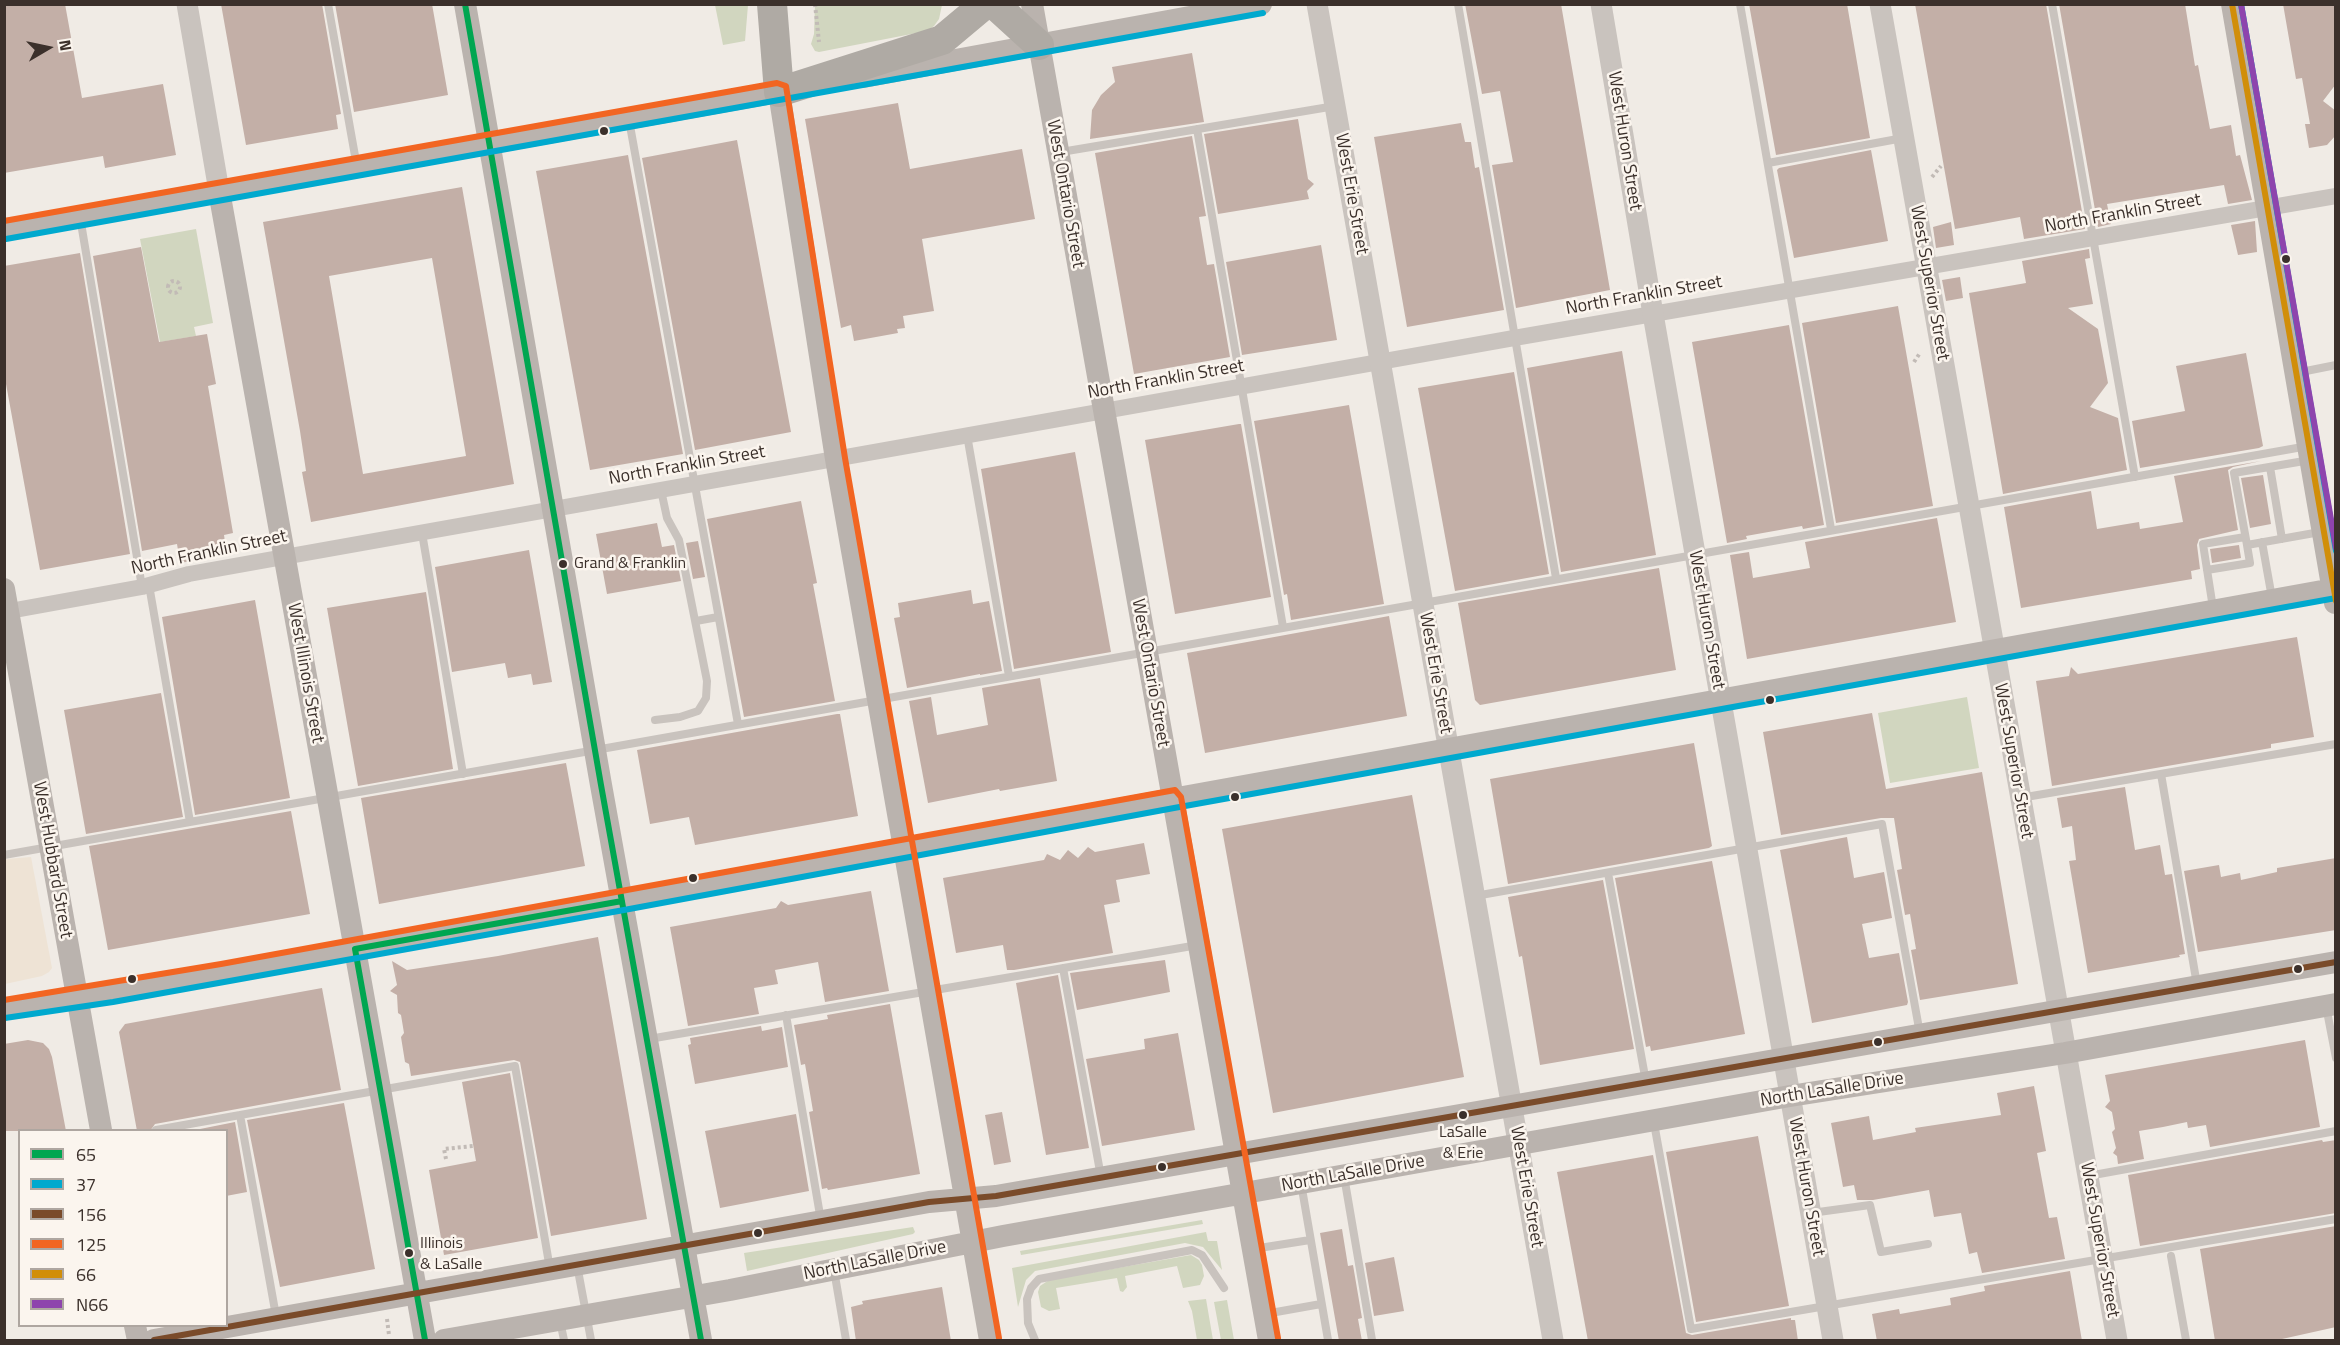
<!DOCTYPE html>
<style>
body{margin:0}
#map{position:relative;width:2340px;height:1345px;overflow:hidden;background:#f0ebe5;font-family:"Titillium Web",sans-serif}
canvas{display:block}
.frame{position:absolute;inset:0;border:6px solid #3b302b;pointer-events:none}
.legend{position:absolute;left:18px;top:1129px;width:210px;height:198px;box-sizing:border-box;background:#fbf5ee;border:2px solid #aea6a0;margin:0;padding:8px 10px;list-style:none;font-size:18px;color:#3b302b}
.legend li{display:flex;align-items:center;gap:12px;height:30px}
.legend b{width:30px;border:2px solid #aea6a0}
.north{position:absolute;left:18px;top:18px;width:60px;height:60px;-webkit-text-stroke:4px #fbf5ee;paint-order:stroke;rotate:81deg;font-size:16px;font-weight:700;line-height:24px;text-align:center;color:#3b302b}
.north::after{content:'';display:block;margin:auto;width:21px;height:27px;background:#3b302b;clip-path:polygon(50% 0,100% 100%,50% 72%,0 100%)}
</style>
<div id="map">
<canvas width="2340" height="1345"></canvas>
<div class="frame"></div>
<ul class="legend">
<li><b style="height:8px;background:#00a651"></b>65</li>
<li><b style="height:8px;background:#00a9ce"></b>37</li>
<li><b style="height:8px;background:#7a4b2a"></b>156</li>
<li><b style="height:8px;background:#f26522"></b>125</li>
<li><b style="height:8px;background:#d18e09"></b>66</li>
<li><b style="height:8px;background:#8e44ad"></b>N66</li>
</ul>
<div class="north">N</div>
</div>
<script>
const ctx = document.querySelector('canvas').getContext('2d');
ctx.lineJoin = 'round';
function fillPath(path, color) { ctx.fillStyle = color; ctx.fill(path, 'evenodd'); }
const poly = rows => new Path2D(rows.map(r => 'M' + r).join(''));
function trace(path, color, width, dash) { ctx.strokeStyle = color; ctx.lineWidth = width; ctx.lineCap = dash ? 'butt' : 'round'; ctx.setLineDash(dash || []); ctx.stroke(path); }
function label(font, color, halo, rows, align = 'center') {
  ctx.font = font + ' "Titillium Web",sans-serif'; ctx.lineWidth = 5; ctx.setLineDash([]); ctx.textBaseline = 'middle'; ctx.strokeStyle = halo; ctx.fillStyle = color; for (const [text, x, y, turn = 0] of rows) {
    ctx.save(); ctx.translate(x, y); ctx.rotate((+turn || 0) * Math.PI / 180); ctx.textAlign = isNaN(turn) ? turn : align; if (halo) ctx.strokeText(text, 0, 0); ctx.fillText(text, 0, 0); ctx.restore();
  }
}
const green = poly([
 [715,5,748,5,745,41,723,45],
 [815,5,942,5,939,19,934,26,927,31,819,52,815,51,811,44,814,34],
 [196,229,213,323,194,327,196,336,160,342,140,239],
 [1967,697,1979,768,1890,783,1878,713],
 [1202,1220,1203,1224,1021,1255,1020,1251],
 [913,1227,915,1232,913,1234,747,1271,744,1253],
 [1206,1232,1208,1241,1217,1241,1222,1270,1203,1247,1185,1243,1035,1271,1026,1280,1018,1307,1012,1268],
 [1191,1255,1199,1260,1202,1265,1204,1276,1200,1285,1183,1288,1177,1266,1125,1276,1127,1287,1123,1292,1120,1291,1117,1278,1056,1288,1060,1309,1049,1311,1041,1307,1038,1292,1040,1286,1049,1280],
 [1206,1299,1213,1340,1197,1340,1192,1311,1188,1301],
 [1227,1300,1234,1340,1221,1340,1214,1302]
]);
const plaza = poly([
 [31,857,52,968,49,972,42,976,5,984,6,859]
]);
const building = poly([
 [4,4,65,4,82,98,163,84,176,155,105,168,103,156,4,173],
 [221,4,322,4,341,114,336,115,338,129,246,145],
 [335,4,432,4,448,95,354,112],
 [1465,4,1561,4,1610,290,1516,308,1492,165,1513,162,1500,91,1482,94],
 [1749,4,1847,4,1870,138,1776,155],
 [1915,4,2046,4,2085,229,2024,239,2020,217,1955,229],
 [2059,4,2185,4,2195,66,2198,65,2210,129,2231,125,2236,156,2240,155,2252,200,2228,204,2224,185,2107,204,2111,224,2098,227],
 [2283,4,2336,4,2336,84,2323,101,2336,111,2336,135,2327,145,2309,148,2305,124,2310,124,2302,78,2296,79],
 [1192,53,1204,122,1090,139,1092,110,1101,95,1115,82,1112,67],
 [898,103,910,169,1022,149,1035,219,922,239,934,311,903,316,905,328,897,329,898,333,854,341,851,325,841,328,805,119],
 [1298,119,1308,179,1314,184,1307,191,1309,199,1218,214,1204,134],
 [1461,123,1465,142,1471,142,1475,168,1479,167,1504,310,1407,327,1374,137],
 [1192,136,1206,216,1199,217,1207,265,1214,264,1230,357,1134,374,1095,153],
 [737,140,791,432,695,450,642,158],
 [1871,150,1888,241,1794,258,1777,170,1779,168],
 [628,155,683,454,590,470,536,171],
 [462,187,514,484,311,522,302,472,306,471,300,431,263,222],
 [432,258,466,456,363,474,329,276],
 [2255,221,2257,252,2238,255,2231,225],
 [1951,222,1954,245,1936,248,1933,227],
 [1321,245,1337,340,1242,355,1226,262],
 [141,247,159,342,207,334,216,384,208,386,233,533,224,535,227,555,180,563,177,544,142,551,93,256],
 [2089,249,2090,258,2085,259,2093,304,2068,308,2098,329,2108,383,2090,407,2118,418,2127,470,2003,494,1969,293,2026,283,2022,261],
 [80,253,130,554,40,570,4,373,4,266],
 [1960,277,1963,298,1946,301,1942,280],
 [1898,306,1933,506,1836,523,1802,323],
 [1789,325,1824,525,1803,529,1802,526,1746,536,1747,539,1727,543,1692,342],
 [1622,351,1656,555,1561,572,1527,368],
 [2246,353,2263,446,2259,448,2140,468,2132,421,2185,411,2176,366],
 [1514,372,1549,574,1455,591,1418,388],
 [1349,405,1384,604,1291,620,1287,594,1284,595,1254,421],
 [1239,424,1241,424,1271,597,1175,614,1145,440],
 [1075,452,1111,652,1014,669,981,469],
 [2261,461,2233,467,2228,470,2238,530,2199,539,2197,545,2200,569,2191,571,2192,579,2021,608,2004,507,2091,491,2097,529,2139,522,2140,529,2183,522,2174,476],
 [2263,475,2271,524,2250,528,2241,478],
 [801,501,817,583,813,584,835,701,744,717,707,519],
 [1937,518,1956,622,1747,659,1730,555,1749,552,1753,578,1810,568,1805,542],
 [657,523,662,547,674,545,681,581,607,594,596,534],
 [698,541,705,577,693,579,686,543],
 [2239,545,2241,558,2212,563,2210,549],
 [529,550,552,682,533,685,531,674,508,678,505,663,452,672,435,567],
 [1659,568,1676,670,1480,705,1475,700,1458,603],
 [971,590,973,604,989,601,1002,671,980,675,980,674,907,688,894,618,900,617,898,603],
 [426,592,453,769,358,786,327,608],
 [255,600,290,798,195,815,162,617],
 [1389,616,1407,716,1205,753,1187,653],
 [2297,637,2314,737,2271,744,2271,748,2052,786,2036,681,2069,676,2071,667,2078,674],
 [1040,678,1057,781,1000,791,999,789,928,803,909,701,931,697,937,735,988,725,982,688],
 [161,693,183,817,86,834,64,710],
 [1872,713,1886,789,1982,772,2018,984,1920,1000,1911,950,1916,949,1910,914,1905,915,1897,870,1902,869,1894,818,1881,818,1781,835,1763,732],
 [837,714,840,714,858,816,695,845,689,817,650,824,637,750],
 [1694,743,1712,846,1709,848,1508,884,1490,779],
 [566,763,585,866,379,904,361,798],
 [2125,787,2135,850,2160,845,2165,875,2172,874,2185,954,2179,955,2180,957,2088,973,2069,861,2076,860,2072,826,2062,828,2057,798],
 [1412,795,1464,1077,1273,1113,1222,829],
 [291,811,310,914,108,950,89,846],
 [1847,837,1854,878,1884,872,1892,918,1862,924,1869,958,1899,953,1908,1002,1907,1005,1812,1023,1780,850],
 [1144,843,1150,874,1116,880,1120,902,1104,905,1113,953,1014,970,1007,970,1003,945,956,953,943,878,1044,860,1047,854,1060,860,1068,850,1078,858,1088,847,1095,852],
 [2336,858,2336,930,2198,952,2184,871,2219,865,2221,877,2240,873,2241,880,2277,872,2277,868],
 [1712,861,1745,1034,1651,1051,1650,1046,1646,1047,1615,878],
 [1603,880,1634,1049,1540,1065,1522,956,1519,957,1508,897],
 [871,891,889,991,825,1002,818,962,775,970,778,984,754,988,759,1014,688,1026,670,927,776,908,781,901,788,905],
 [598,937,647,1219,551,1236,520,1062,514,1060,411,1076,409,1064,405,1062,401,1037,404,1033,401,1015,398,1013,397,995,390,991,397,985,392,961,407,970,498,956],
 [1165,960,1170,992,1077,1010,1070,973],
 [1058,975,1089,1148,1046,1155,1016,983],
 [322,988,341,1090,155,1124,150,1131,137,1131,119,1032,125,1024],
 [890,1004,920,1174,828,1190,827,1188,822,1189,809,1112,813,1111,805,1064,801,1065,794,1025,828,1019,827,1015],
 [761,1026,762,1031,782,1027,788,1067,695,1084,688,1045,691,1044,690,1038],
 [1178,1033,1195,1130,1102,1146,1086,1059,1145,1049,1144,1039],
 [28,1040,43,1043,49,1049,52,1057,66,1131,4,1131,4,1044],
 [2305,1040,2320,1127,2210,1147,2206,1125,2188,1128,2187,1122,2163,1127,2139,1131,2144,1159,2118,1164,2117,1156,2113,1153,2116,1148,2112,1132,2115,1129,2112,1112,2105,1107,2110,1101,2105,1075],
 [510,1073,538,1238,444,1255,429,1170,476,1161,462,1082],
 [2034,1086,2046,1151,2037,1153,2049,1218,2057,1217,2065,1259,1982,1273,1977,1252,1969,1254,1961,1213,1934,1217,1929,1190,1873,1200,1857,1200,1854,1185,1843,1187,1831,1123,1869,1116,1873,1140,1916,1132,1915,1128,2001,1115,1997,1093],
 [344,1103,375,1269,280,1287,247,1120],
 [1002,1112,1011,1162,994,1165,985,1115],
 [796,1114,809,1191,720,1208,705,1131],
 [235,1122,247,1192,226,1196,226,1131,190,1131],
 [1758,1136,1789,1306,1696,1322,1666,1152],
 [2322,1140,2323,1142,2336,1140,2336,1213,2140,1246,2128,1175],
 [1653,1155,1686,1333,1692,1335,1791,1318,1791,1320,1795,1320,1798,1341,1588,1341,1557,1172],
 [2336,1226,2336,1327,2273,1341,2215,1341,2200,1249],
 [1342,1229,1348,1266,1353,1265,1362,1318,1358,1319,1362,1341,1339,1341,1320,1233],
 [1394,1257,1404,1311,1374,1316,1365,1263],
 [2070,1271,2082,1341,1877,1341,1872,1314,1899,1309,1900,1314,1951,1305,1950,1298,1985,1291,1984,1286],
 [942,1287,951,1341,856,1341,851,1307,863,1304,862,1301]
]);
const path = poly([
 [815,4,819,42],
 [1932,177,1941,166],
 '168 287a6 6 0 1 1 12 0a6 6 0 1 1-12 0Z',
 [1914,362,1920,353],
 [446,1159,444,1149,473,1146],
 [387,1319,389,1335]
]);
const service = poly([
 [328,4,357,167],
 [1458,4,1556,578],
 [1740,4,1831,529],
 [2052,4,2135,477],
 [629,120,738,724],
 [1197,129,1283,627],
 [1061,152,1335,106],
 [1768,163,1903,138],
 [80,217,142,587],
 [2296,373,2336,365],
 [967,435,1009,676],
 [2310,460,2234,473,2247,545,2320,532],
 [2270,467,2282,539],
 [422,533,463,774],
 [2262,542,2272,598],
 [2207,570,2250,563,2247,545],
 [149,585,190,822],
 [2213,608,2203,544,2245,537],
 [696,621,718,617],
 [655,720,680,717,698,711,706,698,707,681,679,540,667,518,661,490],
 [2161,774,2197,985],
 [2020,798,2336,744],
 [4,855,2308,446],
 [1608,873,1646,1082],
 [1475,896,1882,824,1920,1034],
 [1063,968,1101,1177],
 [2326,1006,2336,1058],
 [786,1015,821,1221],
 [649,1039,1198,945],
 [240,1115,276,1316],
 [1654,1123,1691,1329,2336,1219],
 [156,1130,515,1066,550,1269],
 [1344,1176,1372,1340],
 [2088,1176,2336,1131],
 [1301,1183,1328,1340],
 [1811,1213,1870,1205,1881,1252,1928,1244],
 [1253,1249,1310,1240],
 [2171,1256,2186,1340],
 [577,1265,591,1340],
 [834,1270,846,1340],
 [1265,1314,1321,1304],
 [560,1321,564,1340],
 [1035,1340,1028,1323,1027,1299,1031,1288,1039,1279,1192,1250,1202,1255,1224,1288]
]);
const minor = poly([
 [4,612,142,587,189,574,284,557,1514,338,2336,196]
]);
const tertiary = poly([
 [187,4,219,191],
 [1317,4,1553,1340],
 [1601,4,1653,314,1833,1340],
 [1880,4,2117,1340]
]);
const secondary = poly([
 [465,4,601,785,701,1340],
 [1032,4,1269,1340],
 [2232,4,2335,603],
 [863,77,1261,4],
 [779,92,836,459,990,1340],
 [219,191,425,1340],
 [4,230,795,89],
 [4,589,101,1130],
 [4,1009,111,993,622,901,1172,799,2333,589],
 [135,1326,138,1340],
 [154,1340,929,1202,996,1196,2336,962],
 [444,1340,730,1290,1003,1236,1790,1096,2065,1053,2336,1004]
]);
const motorway = poly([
 [772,4,779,92,942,40,985,4],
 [994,4,1039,45]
]);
const bus1 = poly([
 [465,4,601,785,701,1340],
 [355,949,425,1340],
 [355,949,622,901]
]);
const bus2 = poly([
 [2241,4,2336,551],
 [6,239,1263,13],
 [5,1018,113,1002,624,910,1174,808,2336,598]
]);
const bus3 = poly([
 [154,1340,929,1202,996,1196,2336,962]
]);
const bus4 = poly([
 [4,221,777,83,786,86,845,458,999,1338],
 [4,1000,221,964,1175,790,1181,797,1278,1338]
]);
const bus5 = poly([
 [2232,4,2336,601]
]);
const bus6 = poly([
 [2241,4,2336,548]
]);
const markers = [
 [604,131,5,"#3b302b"],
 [2286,259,5,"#3b302b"],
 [563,564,5,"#3b302b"],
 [1770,700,5,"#3b302b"],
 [1235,797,5,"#3b302b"],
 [693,878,5,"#3b302b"],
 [2298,969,5,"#3b302b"],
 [132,979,5,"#3b302b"],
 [1878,1042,5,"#3b302b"],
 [1463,1115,5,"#3b302b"],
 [1162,1167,5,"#3b302b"],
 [758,1233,5,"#3b302b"],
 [409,1253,5,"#3b302b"]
];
const busNames = [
 ["Grand & Franklin",574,564],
 ["LaSalle",1463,1133,"center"],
 ["& Erie",1463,1154,"center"],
 ["Illinois",420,1244],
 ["& LaSalle",420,1265]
];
const streetNames = [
 ["West Huron Street",1624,141,81],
 ["West Ontario Street",1065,194,80],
 ["West Erie Street",1351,194,80],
 ["North Franklin Street",2123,214,-10],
 ["West Superior Street",1929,283,80],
 ["North Franklin Street",1644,296,-10],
 ["North Franklin Street",1166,380,-10],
 ["North Franklin Street",687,466,-10],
 ["North Franklin Street",209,553,-12],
 ["West Huron Street",1706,620,80],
 ["West Illinois Street",305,673,80],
 ["West Ontario Street",1150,673,80],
 ["West Erie Street",1435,673,80],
 ["West Superior Street",2013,761,80],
 ["West Hubbard Street",52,860,80],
 ["North LaSalle Drive",1832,1090,-9],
 ["North LaSalle Drive",1353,1174,-10],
 ["West Erie Street",1526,1187,80],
 ["West Huron Street",1806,1187,80],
 ["West Superior Street",2099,1240,80],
 ["North LaSalle Drive",875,1261,-11]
];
fillPath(green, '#d1d6bf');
fillPath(plaza, '#eee3d5');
fillPath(building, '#c3afa7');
trace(path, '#c2bbb6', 4, [3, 3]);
trace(service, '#c9c3be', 8);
trace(minor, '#c9c3be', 16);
trace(tertiary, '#c9c3be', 21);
trace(secondary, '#bab3ae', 22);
trace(motorway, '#afaaa4', 30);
trace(bus1, '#00a651', 6);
trace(bus2, '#00a9ce', 6);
trace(bus3, '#7a4b2a', 6);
trace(bus4, '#f26522', 6);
trace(bus5, '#d18e09', 6);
trace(bus6, '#8e44ad', 6);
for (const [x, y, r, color] of markers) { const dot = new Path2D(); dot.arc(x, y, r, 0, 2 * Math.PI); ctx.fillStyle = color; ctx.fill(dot); trace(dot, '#fbf5ee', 2); }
label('16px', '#3b302b', '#fbf5ee', busNames, 'left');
label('18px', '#3b302b', '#fbf5ee', streetNames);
</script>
